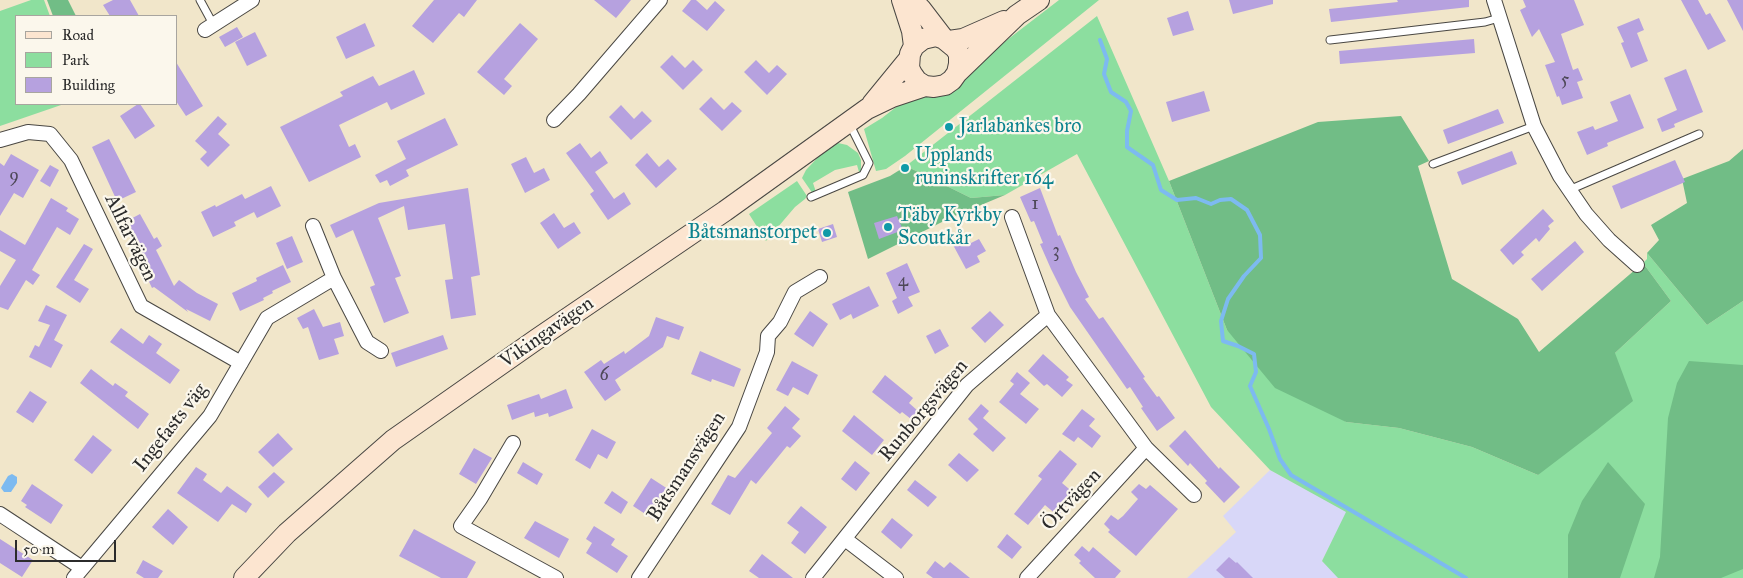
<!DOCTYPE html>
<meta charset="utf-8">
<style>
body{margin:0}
#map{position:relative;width:1743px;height:578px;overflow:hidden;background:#f1e6ca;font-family:"IM FELL Great Primer",serif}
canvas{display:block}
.legend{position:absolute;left:15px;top:15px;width:162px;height:90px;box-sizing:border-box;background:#fbf7ec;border:1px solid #a8a59f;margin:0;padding:6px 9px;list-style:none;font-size:15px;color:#2b2b2b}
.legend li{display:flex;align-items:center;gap:10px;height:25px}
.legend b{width:25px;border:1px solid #a8a59f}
.scale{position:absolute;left:15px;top:540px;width:101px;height:22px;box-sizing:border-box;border:2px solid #2b2b2b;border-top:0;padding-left:6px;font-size:15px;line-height:18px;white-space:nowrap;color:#2b2b2b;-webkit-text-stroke:4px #fbf7ec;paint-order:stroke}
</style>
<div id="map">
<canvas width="1743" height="578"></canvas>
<ul class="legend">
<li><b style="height:6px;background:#fce5d0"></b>Road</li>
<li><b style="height:14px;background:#8cde9f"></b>Park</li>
<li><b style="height:14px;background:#b6a1df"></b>Building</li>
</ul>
<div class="scale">50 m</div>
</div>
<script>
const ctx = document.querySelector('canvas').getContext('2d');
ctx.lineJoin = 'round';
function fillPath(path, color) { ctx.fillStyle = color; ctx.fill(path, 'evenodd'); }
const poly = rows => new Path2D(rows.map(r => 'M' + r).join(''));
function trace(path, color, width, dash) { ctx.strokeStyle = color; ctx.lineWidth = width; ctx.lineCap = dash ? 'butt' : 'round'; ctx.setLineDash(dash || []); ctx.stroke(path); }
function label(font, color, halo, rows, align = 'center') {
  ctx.font = font + ' "IM FELL Great Primer",serif'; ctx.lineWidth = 4.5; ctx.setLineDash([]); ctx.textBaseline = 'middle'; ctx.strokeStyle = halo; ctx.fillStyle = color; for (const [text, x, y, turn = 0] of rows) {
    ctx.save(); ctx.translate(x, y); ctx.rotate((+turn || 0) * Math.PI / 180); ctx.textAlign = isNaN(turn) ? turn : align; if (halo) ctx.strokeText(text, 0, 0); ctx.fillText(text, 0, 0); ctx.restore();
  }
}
const built = poly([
 [1270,470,1347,512,1322,561,1341,578,1187,578,1236,532,1223,516]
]);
const green = poly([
 [31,0,44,0,50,16,16,16,16,104,64,104,0,126,0,11],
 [1059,0,1099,0,905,156,886,169,876,171,864,129,882,118,904,101,994,50],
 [1097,16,1169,181,1227,330,1346,422,1399,428,1472,447,1538,475,1615,353,1671,301,1643,263,1647,259,1647,253,1707,325,1743,301,1743,578,1338,578,1322,561,1346,512,1270,470,1211,407,1077,154,1005,195,971,198,906,166],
 [838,143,847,145,858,153,861,160,861,172,859,172,857,165,835,170,813,183,816,192,813,194,802,178,806,170,823,152],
 [797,181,807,196,805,199,795,207,766,241,749,214]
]);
const forest = poly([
 [47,0,68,0,76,16,53,16],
 [1401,116,1429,161,1418,166,1452,279,1518,319,1539,352,1643,263,1671,301,1615,353,1633,401,1597,430,1538,475,1472,447,1399,428,1346,422,1275,388,1227,330,1169,181,1318,122],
 [1743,149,1743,301,1707,325,1647,253,1659,240,1651,225,1687,203,1682,179,1729,161],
 [906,166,971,198,1005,195,950,218,868,259,848,192,890,176],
 [1689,361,1743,365,1743,569,1721,578,1654,578,1660,557,1668,418,1677,383],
 [1608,462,1645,504,1620,578,1568,578,1568,535,1582,501]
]);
const water = poly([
 [12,474,17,477,17,483,11,492,4,492,1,488,2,486,8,476]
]);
const stream = poly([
 [1100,40,1107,59,1104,74,1111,92,1126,102,1131,111,1127,131,1127,147,1153,165,1161,190,1177,200,1196,198,1211,204,1220,200,1231,199,1247,210,1260,235,1261,258,1244,276,1228,299,1221,321,1223,341,1238,346,1254,354,1256,372,1250,386,1269,429,1280,459,1291,475,1466,578]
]);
const building = poly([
 [113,0,130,0,139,16,110,16,103,5],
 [434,0,477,0,464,17,459,13,433,43,412,26],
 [594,0,631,0,616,18],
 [691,0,696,0,707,10,715,1,725,10,707,31,682,11],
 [1229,0,1273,0,1273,4,1233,14],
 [1397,0,1469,0,1469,7,1331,22,1329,9,1398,2],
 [1523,0,1574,0,1584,25,1561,34,1573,70,1578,68,1583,80,1577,82,1583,98,1562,105,1559,96,1557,97,1545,65,1555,62,1539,29,1532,37,1520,10,1526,7],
 [1681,0,1698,0,1706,15,1710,13,1726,41,1708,50],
 [1727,0,1743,0,1743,31],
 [1188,11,1194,30,1173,36,1167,18],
 [1639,18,1644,30,1637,33,1648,61,1631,68,1621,43,1624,42,1617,27],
 [365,23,375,46,346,59,336,37],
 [520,23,538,39,504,79,512,86,504,95,477,72],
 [237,27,243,37,225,47,219,37],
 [255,32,267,56,247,66,235,42],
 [1474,39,1475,53,1340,64,1339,51],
 [672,55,685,68,693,60,703,70,683,90,660,67],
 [756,60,769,73,777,65,787,74,767,95,744,72],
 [176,62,203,106,186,116,176,101],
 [1686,69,1703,112,1674,124,1675,127,1662,132,1657,119,1677,110,1664,78],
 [414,70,425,94,391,110,387,102,339,125,349,147,355,144,361,157,309,182,280,127,343,96,340,92,373,76,379,86],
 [1204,91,1210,111,1172,122,1166,102],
 [1630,94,1644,128,1607,143,1608,146,1587,155,1577,132,1593,126,1595,130,1618,121,1610,102],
 [711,97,724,110,732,102,742,111,722,131,699,109],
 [138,104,140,104,155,126,135,139,120,116],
 [621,105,634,119,642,111,652,121,631,140,609,117],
 [1498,109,1504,123,1448,144,1443,130],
 [218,116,227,124,218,134,230,145,208,167,200,159,207,152,195,141],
 [445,118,458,145,406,170,409,176,390,186,387,180,380,183,375,175,406,159,397,141],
 [109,139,136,192,117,201,92,147],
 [580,143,591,158,600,151,608,163,595,172,614,199,624,192,631,204,608,220,590,194,594,191,566,153],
 [1512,151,1517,164,1462,185,1457,172],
 [647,153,659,167,668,159,677,169,656,188,635,165],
 [11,154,39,170,23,198,14,193,0,216,0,163,4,166],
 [526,157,534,173,544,168,550,180,525,193,511,164],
 [1675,160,1685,182,1621,209,1612,186],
 [50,165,59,170,50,187,40,181],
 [271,186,281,206,257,218,254,212,234,222,236,226,213,237,201,212,215,205,216,207,242,194,245,199],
 [468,188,480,275,471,277,476,315,451,319,445,280,453,279,445,224,408,230,404,206,378,218,401,276,395,278,409,313,384,323,370,287,375,285,353,230,336,238,330,225,379,203],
 [1040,188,1058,236,1060,235,1076,272,1089,297,1085,299,1099,319,1103,317,1145,377,1143,378,1157,397,1159,396,1175,418,1157,431,1141,408,1143,407,1130,387,1127,389,1070,307,1051,269,1040,244,1043,243,1034,221,1031,222,1020,197],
 [51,198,68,208,66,211,79,219,70,235,57,227,32,270,40,275,33,285,26,280,8,310,0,307,0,286,16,260,0,251,0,230,25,245],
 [1543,209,1554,221,1548,226,1550,229,1539,242,1536,238,1521,252,1524,255,1513,265,1500,250],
 [554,213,564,228,574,222,581,233,558,249,540,223],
 [140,214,154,239,157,237,162,246,156,250,174,286,179,280,197,293,218,304,210,321,186,309,188,312,154,287,152,288,141,265,144,263,123,223],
 [897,216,903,230,879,239,874,223],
 [833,224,837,237,822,242,818,229],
 [292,236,303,262,287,269,276,243],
 [967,236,971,243,979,239,986,251,977,256,980,262,966,269,952,243],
 [1575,241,1584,252,1542,291,1531,279],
 [84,244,93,249,74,280,89,289,80,303,56,287],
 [907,263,920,292,908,297,913,306,898,314,892,301,897,298,886,273],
 [283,265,291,282,272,291,273,293,263,298,264,300,240,311,232,293,257,281,256,278],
 [869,286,879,306,853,319,851,314,840,320,832,304],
 [46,305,67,315,54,340,63,345,51,368,29,357,35,345,39,347,50,325,38,321],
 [314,309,323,327,340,322,344,336,334,339,339,354,319,360,308,327,303,329,297,318],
 [810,311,828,324,813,347,794,334],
 [990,311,1004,325,985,343,971,328],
 [656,317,684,327,679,340,667,336,663,347,615,380,621,390,605,401,584,372,601,360,604,364,624,351,625,354,649,336],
 [121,328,143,344,149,335,162,344,156,353,180,370,170,384,110,342],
 [940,329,949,346,935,354,926,336],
 [443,335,448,349,396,367,391,353],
 [700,351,741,369,734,387,712,379,711,382,691,374],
 [1043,354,1069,377,1066,380,1073,385,1062,397,1047,384,1044,386,1028,371],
 [792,361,818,375,808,395,793,387,788,396,776,390],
 [91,369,113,386,115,383,128,392,125,396,149,414,138,429,80,383],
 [1017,372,1030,383,1020,394,1039,409,1026,424,999,402,1014,384,1010,381],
 [885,375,913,398,909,403,918,411,911,419,902,412,900,414,872,392],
 [566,389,573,408,549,417,548,413,535,417,534,412,512,420,507,405,539,394,541,399],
 [30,391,47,402,33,423,16,412],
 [981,404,989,411,983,418,1006,438,993,452,973,434,978,429,968,419],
 [785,406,800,419,792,428,801,436,790,448,787,446,756,484,751,480,730,515,711,504,728,475,735,478,772,433,767,428],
 [1082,409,1095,419,1089,426,1101,436,1092,448,1078,437,1074,442,1062,434],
 [854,415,884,440,872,455,842,431],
 [592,429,616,442,607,459,598,454,590,469,575,460],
 [1185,430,1219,469,1220,467,1240,487,1224,503,1205,483,1207,481,1190,463,1188,466,1169,446],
 [278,433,293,449,273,467,258,452],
 [93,435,112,450,92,474,74,460],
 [474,448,492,458,476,484,459,474],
 [1060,450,1077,464,1062,483,1075,494,1058,516,1045,505,1028,525,1014,514,1042,479,1038,476],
 [959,453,979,470,967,482,948,465],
 [855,461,870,473,856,491,841,479],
 [523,462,543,474,537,485,517,473],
 [196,467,207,474,203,480,221,493,227,486,252,504,246,513,232,504,218,522,177,493],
 [274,472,285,482,268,498,258,487],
 [651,478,671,491,653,519,633,506],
 [915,480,937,497,928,507,907,490],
 [32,484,63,505,51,524,25,507,27,505,21,501],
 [1139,484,1146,489,1150,485,1178,509,1136,556,1108,532,1110,530,1104,524,1111,515,1118,520,1123,516,1138,499,1131,492],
 [612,491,628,502,621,514,604,503],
 [801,506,827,527,805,554,791,543,799,532,787,523],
 [168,509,188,527,173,545,152,527],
 [892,518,913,535,901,549,881,532],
 [535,521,569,539,559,558,524,538],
 [594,526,615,539,611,545,628,556,617,573,586,553,592,543,586,539],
 [414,529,476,562,467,578,441,578,399,556],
 [1007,534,1022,547,1012,559,997,547],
 [0,539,33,560,22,577,0,563],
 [1082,546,1089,552,1093,547,1121,571,1115,578,1095,578,1079,563,1081,561,1074,555],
 [762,554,793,578,759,578,749,571],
 [1229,557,1236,563,1237,562,1253,578,1225,578,1216,570],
 [143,560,163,571,158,578,144,578,136,573],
 [935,561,944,568,950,562,970,578,933,578,926,573]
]);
const service = poly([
 [200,0,213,24],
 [1330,40,1485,22,1499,18],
 [1433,164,1534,126],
 [1569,190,1699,134],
 [811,197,863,175,869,163,850,125]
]);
const minor = poly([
 [1494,0,1534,126,1560,176,1586,214,1609,240,1637,265],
 [205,30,252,0],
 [554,120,579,94,660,0],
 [0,140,28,132,50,134,71,160,141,306,241,363],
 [1012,217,1048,315,1146,448,1194,495],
 [313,226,334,278,367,342,381,351],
 [513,443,480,499,461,526,556,578],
 [0,514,82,568],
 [845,539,896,578],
 [74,578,210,416,267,318,334,278],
 [639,578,739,427,767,352,768,336,780,322,795,292,820,277],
 [813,578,967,385,1048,315],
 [1027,578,1146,448]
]);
const secondary = poly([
 [902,0,912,31,914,46],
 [912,0,921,9,944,39],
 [949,41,963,39,1004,21],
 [957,73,959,64,959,54,955,48,944,39,936,36,923,39,914,46,910,54,909,68,912,74,917,81,925,86,934,87,945,85,952,80,957,73,1017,15,1039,0],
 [872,104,908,60],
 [244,578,287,533,393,440,537,339,725,211,867,109,892,97,925,86]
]);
const markers = [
 [949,127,5,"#0f9aa8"],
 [905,168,5,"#0f9aa8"],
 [888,227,5,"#0f9aa8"],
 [827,233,5,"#0f9aa8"]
];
const numberNames = [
 ["5",1565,81],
 ["9",14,177],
 ["1",1035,205],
 ["3",1056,252],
 ["4",903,282],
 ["6",604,376]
];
const cultureNames = [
 ["Jarlabankes bro",959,127],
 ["Upplands",915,156],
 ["runinskrifter 164",915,179],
 ["Täby Kyrkby",898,216],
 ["Scoutkår",898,239],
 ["Båtsmanstorpet",817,233,"right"]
];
const streetNames = [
 ["Allfarvägen",130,238,64],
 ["Vikingavägen",547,333,-35],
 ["Runborgsvägen",924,411,-50],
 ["Ingefasts väg",171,428,-52],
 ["Båtsmansvägen",687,467,-57],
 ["Örtvägen",1072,500,-47]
];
fillPath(built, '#d8d7f8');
fillPath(green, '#8cde9f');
fillPath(forest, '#71bd86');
fillPath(water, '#7dbaf0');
trace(stream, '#7dbaf0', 4);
fillPath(building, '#b6a1df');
trace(service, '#494743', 9);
trace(minor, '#494743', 16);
trace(secondary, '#494743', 22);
trace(service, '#fff', 7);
trace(minor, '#fff', 14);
trace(secondary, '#fce5d0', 20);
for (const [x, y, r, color] of markers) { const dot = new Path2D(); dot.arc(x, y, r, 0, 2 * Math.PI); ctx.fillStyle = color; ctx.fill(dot); trace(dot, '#fbf7ec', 2); }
label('18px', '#4e4858', null, numberNames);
label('20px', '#0d838f', '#fbf7ec', cultureNames, 'left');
label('20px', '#2b2b2b', '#fbf7ec', streetNames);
</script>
